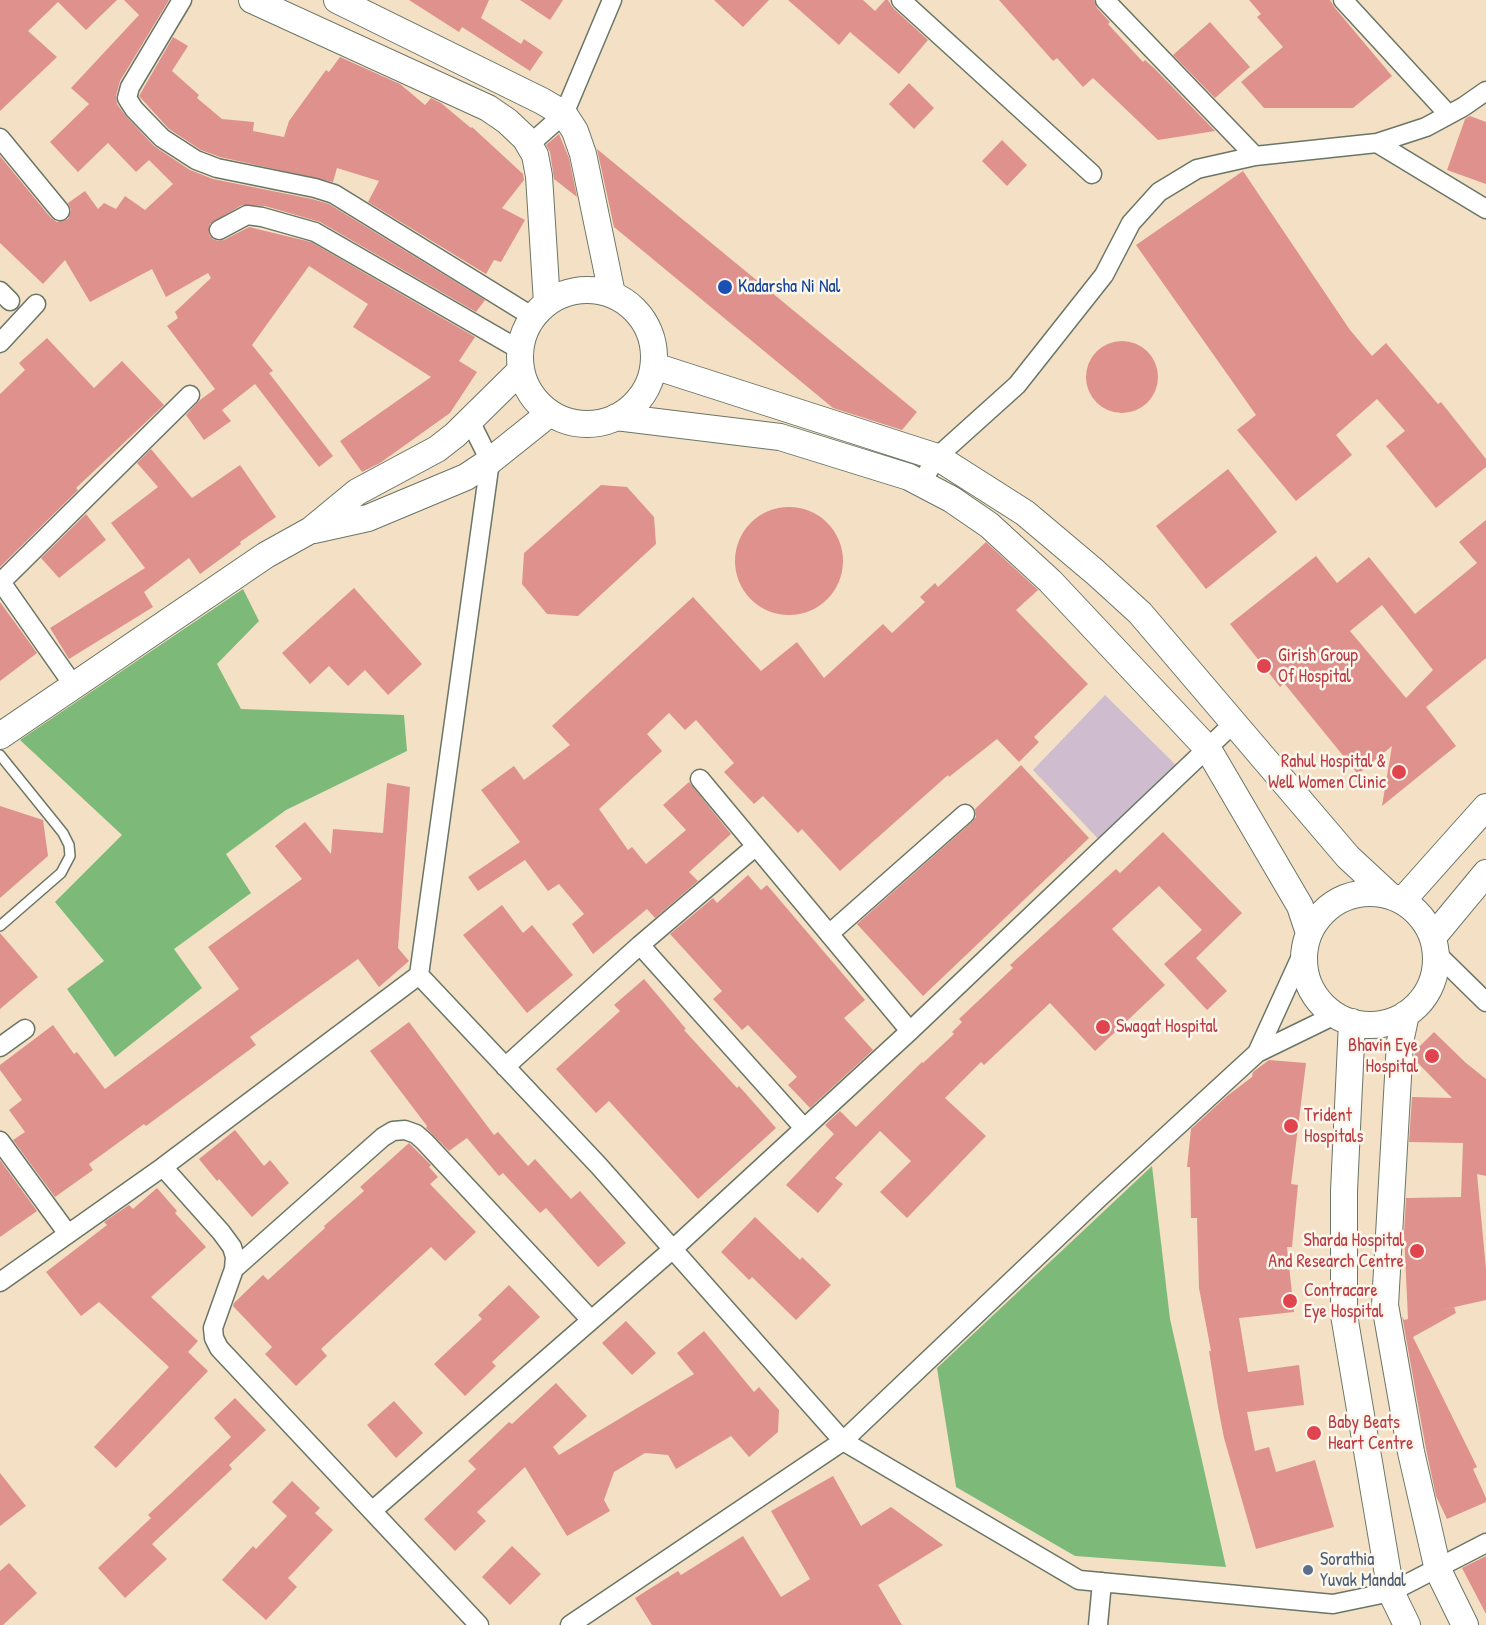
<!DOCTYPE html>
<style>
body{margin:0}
canvas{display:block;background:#f4e0c4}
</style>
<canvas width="1486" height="1625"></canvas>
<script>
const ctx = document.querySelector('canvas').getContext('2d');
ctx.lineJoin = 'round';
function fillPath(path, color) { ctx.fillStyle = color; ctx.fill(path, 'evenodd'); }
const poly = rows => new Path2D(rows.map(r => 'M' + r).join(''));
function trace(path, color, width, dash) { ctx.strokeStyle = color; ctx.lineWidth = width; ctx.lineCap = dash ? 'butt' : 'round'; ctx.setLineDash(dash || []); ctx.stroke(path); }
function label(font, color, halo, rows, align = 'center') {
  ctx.font = font + ' "Patrick Hand",sans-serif'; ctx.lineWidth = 5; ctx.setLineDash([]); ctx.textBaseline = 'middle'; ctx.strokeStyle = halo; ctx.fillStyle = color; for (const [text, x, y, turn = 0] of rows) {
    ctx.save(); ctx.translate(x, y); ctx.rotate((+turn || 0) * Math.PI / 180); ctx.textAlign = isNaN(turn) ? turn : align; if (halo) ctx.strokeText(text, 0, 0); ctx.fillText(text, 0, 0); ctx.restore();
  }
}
const industrial = poly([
 [1105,695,1182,771,1103,844,1033,770]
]);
const forest = poly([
 [243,589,259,621,217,664,241,709,404,715,407,751,286,810,226,854,251,893,174,949,202,988,115,1057,67,989,104,961,55,902,122,835,20,740],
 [1152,1166,1170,1319,1226,1567,1075,1556,956,1487,937,1368]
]);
const building = poly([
 [0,0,117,0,86,30,58,2,28,31,57,57,0,111],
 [124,0,169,0,120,81,116,96,117,104,125,115,154,146,190,170,213,179,312,199,329,204,485,300,476,312,320,222,265,206,242,205,210,224,209,235,213,239,218,241,224,240,249,227,311,242,475,337,459,361,477,372,450,413,380,463,362,472,340,441,431,377,353,327,368,304,309,266,252,345,273,371,269,373,333,456,319,467,255,384,222,410,231,421,204,440,186,415,200,400,215,389,167,326,178,318,175,312,211,278,208,273,166,297,152,269,90,302,65,260,43,284,0,243,0,156,51,218,57,222,68,219,71,210,68,203,85,191,98,209,104,203,116,209,125,196,145,210,173,184,149,160,136,172,108,143,78,172,50,142,89,104,71,88,139,15],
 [409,0,489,0,481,18,521,44,524,39,543,52,530,71,462,27,459,32],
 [520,0,563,0,550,20],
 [714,0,769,0,743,27],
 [788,0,863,0,875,11,885,0,888,0,893,8,928,40,899,74,850,32,839,45],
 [999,0,1094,0,1097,8,1110,22,1108,24,1143,62,1145,60,1156,70,1215,131,1158,140,1093,78,1083,87,1057,58,1053,61],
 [1249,0,1330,0,1335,8,1392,76,1353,108,1264,108,1241,82,1283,47,1257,17,1261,14],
 [1210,22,1250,67,1215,98,1173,55],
 [173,37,188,46,172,71,199,95,197,98,222,119,254,122,253,131,284,137,289,121,326,70,329,72,340,57,400,84,425,105,431,98,441,103,471,128,472,127,523,174,524,180,502,208,525,220,501,262,494,260,486,274,368,202,379,181,337,168,333,182,220,157,201,150,169,129,139,96],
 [909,83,934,108,914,129,889,104],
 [1470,116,1486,122,1486,184,1447,170,1465,119],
 [559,134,569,158,577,197,554,179,550,152,546,145],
 [1002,140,1027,165,1007,186,982,161],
 [597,149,917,412,902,430,833,408,614,227],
 [1243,171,1350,330,1372,356,1386,343,1438,404,1441,402,1486,459,1486,467,1436,508,1386,446,1405,431,1377,399,1336,435,1352,455,1296,501,1237,430,1256,415,1136,245],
 [47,338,94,388,122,361,164,405,76,488,78,490,0,567,0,394,25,370,19,363],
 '1086 377a36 36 0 1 1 72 0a36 36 0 1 1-72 0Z',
 [151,449,192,498,240,465,276,517,240,542,241,544,200,574,189,558,144,592,153,607,69,659,50,628,145,568,111,523,158,487,137,463],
 [1228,469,1277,532,1206,589,1156,526],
 [601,485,627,487,654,517,656,544,578,616,547,614,522,584,524,553],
 '735 561a54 54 0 1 1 108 0a54 54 0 1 1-108 0Z',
 [86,514,106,540,59,578,41,558],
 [1486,520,1486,658,1426,707,1456,746,1382,806,1392,746,1358,774,1284,683,1280,687,1230,624,1316,556,1337,583,1369,557,1415,614,1477,563,1459,542],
 [1382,605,1433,670,1406,698,1350,631],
 [986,542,1038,590,1016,610,1088,684,1034,737,1039,742,1019,762,997,739,949,777,948,775,840,871,802,829,798,833,763,796,754,804,724,772,734,763,696,720,685,730,669,713,647,734,662,751,599,809,628,850,632,847,646,864,686,830,663,805,689,782,731,834,689,872,698,881,655,918,647,909,593,954,572,924,584,914,559,884,548,891,525,860,478,891,468,877,520,842,481,790,514,766,524,780,570,745,552,726,693,597,761,671,797,642,824,678,883,624,892,633,925,602,920,597,935,583,938,587],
 [354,588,422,664,388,695,365,670,348,686,329,666,310,684,282,653],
 [0,602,37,653,0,681],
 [1021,765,1089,838,923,996,857,924,972,822,976,817,975,809],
 [387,783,410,787,398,948,409,961,379,987,358,959,250,1037,256,1045,146,1126,144,1124,89,1164,93,1170,55,1197,13,1140,25,1132,9,1110,22,1100,0,1070,0,1065,53,1025,74,1054,77,1052,105,1089,239,989,208,947,302,879,275,846,305,822,331,854,333,829,383,833],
 [0,806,43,820,48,856,0,898],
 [1163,832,1242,913,1196,958,1227,991,1207,1010,1164,964,1202,930,1159,886,1112,929,1165,985,1095,1051,1050,1003,984,1065,981,1062,945,1098,986,1136,907,1218,880,1192,911,1161,880,1131,835,1178,843,1184,818,1213,786,1185,834,1134,825,1125,840,1111,856,1127,922,1062,923,1063,954,1034,952,1032,962,1022,959,1019,1013,968,1010,965,1116,869,1120,873],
 [748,875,761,890,767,885,865,1000,844,1018,873,1050,810,1108,788,1085,797,1077,748,1025,742,1030,713,999,722,991,670,934,713,898,717,903],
 [502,905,523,933,532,925,573,975,527,1013,463,935],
 [0,933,38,977,0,1009],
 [644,979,686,1029,684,1030,737,1088,739,1086,776,1128,698,1199,609,1101,596,1113,556,1069,620,1011,614,1005],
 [409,1022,494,1135,498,1132,528,1166,535,1159,571,1199,580,1191,626,1243,598,1267,546,1208,540,1213,503,1173,499,1176,467,1138,449,1151,426,1128,427,1126,370,1051],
 [1434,1032,1466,1063,1486,1079,1486,1176,1477,1174,1486,1269,1486,1300,1437,1311,1454,1307,1456,1313,1413,1337,1477,1467,1473,1469,1486,1498,1486,1502,1447,1519,1436,1496,1426,1449,1402,1316,1404,1320,1408,1319,1404,1233,1406,1198,1461,1197,1463,1143,1409,1142,1412,1097,1452,1098,1414,1059,1415,1051],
 [1269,1060,1306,1063,1291,1184,1298,1185,1292,1247,1287,1247,1294,1312,1239,1318,1248,1372,1299,1365,1304,1405,1247,1412,1255,1451,1269,1447,1276,1472,1315,1460,1334,1527,1256,1549,1224,1438,1218,1407,1209,1351,1211,1351,1199,1288,1197,1218,1191,1218,1190,1167,1187,1167,1191,1129,1227,1096,1252,1077,1253,1072],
 [235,1130,264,1166,270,1160,289,1183,252,1217,219,1179,217,1181,199,1159],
 [409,1143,431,1165,429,1167,438,1177,430,1184,476,1232,445,1261,431,1247,321,1349,327,1356,296,1386,265,1354,272,1347,233,1306,234,1303,263,1275,268,1280,325,1228,324,1226,364,1191,360,1187],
 [0,1160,37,1211,0,1237],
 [157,1188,177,1211,175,1213,206,1247,151,1297,198,1341,188,1352,208,1371,116,1468,94,1447,169,1367,99,1302,81,1316,46,1272,107,1225,104,1222,129,1205,133,1209],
 [755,1217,800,1260,802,1257,831,1285,796,1320,752,1277,749,1280,721,1252],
 [509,1285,540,1317,492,1362,496,1366,465,1396,434,1364,482,1319,478,1315],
 [626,1321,656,1353,632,1375,602,1343],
 [704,1331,754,1392,759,1387,779,1410,778,1432,749,1457,731,1436,676,1469,668,1455,645,1453,614,1472,604,1500,610,1511,567,1536,525,1467,477,1512,486,1521,455,1551,424,1519,476,1469,468,1461,509,1422,512,1424,556,1383,587,1416,553,1447,559,1455,694,1374,677,1353],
 [235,1398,266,1430,229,1465,232,1469,152,1544,167,1559,125,1598,98,1568,151,1518,148,1515,231,1437,214,1418],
 [394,1401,423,1433,396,1458,367,1425],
 [0,1473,26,1506,0,1526],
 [833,1476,861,1526,891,1507,943,1545,878,1585,902,1625,652,1625,635,1598,678,1571,681,1575,743,1536,781,1597,810,1579,771,1511],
 [292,1481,320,1508,315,1513,333,1530,288,1578,297,1587,266,1620,222,1580,253,1546,256,1549,287,1516,272,1502],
 [512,1546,541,1574,510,1605,482,1577],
 [1486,1556,1486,1614,1462,1568],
 [9,1563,37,1593,3,1625,0,1625,0,1571]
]);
const lane = poly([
 [0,755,63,833,69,845,70,856,61,873,0,926]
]);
const street = poly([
 [182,0,130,87,127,98,134,109,162,138,196,160,217,168,315,188,334,194,533,317],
 [901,0,1092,174],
 [1105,0,1255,156],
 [1343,0,1448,114],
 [0,138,60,211],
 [1377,143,1486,209],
 [529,145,564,114,612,0],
 [219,230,247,215,262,217,315,232,520,350],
 [0,291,10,301],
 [0,343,36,304],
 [470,421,490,461,419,975,599,1166,843,1441,1079,1580,1333,1604,1391,1592,1486,1543],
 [921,483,937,457,1017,385,1104,275,1131,223,1159,192,1197,169,1255,156,1377,143,1426,127,1463,107,1486,91],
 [1,582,74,686],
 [0,583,190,395],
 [700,779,910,1031],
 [829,934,965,814],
 [640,945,804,1128],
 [1436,953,1486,1002],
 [0,1047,25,1029],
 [1257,1053,1304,950],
 [505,1067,640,945,756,846],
 [0,1141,68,1234],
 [163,1167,221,1232,232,1247,235,1257,234,1269,213,1328,214,1338,219,1348,479,1625],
 [234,1269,383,1137,393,1131,405,1130,416,1134,425,1142,590,1319],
 [0,1282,163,1167,419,975],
 [372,1511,673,1249,910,1031,1235,722],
 [570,1625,843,1441,1100,1197,1257,1053,1335,1015],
 [1098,1625,1102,1582]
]);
const secondary = poly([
 [252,0,488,108,507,121,525,138,535,155,539,176,547,303],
 [337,0,542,101,564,114,575,131,583,154,612,294],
 '520 357a67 67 0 1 1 134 0a67 67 0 1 1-134 0Z',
 [654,366,937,457,1025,513,1095,572,1140,613,1348,857,1390,896],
 [616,417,780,437,909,477,951,499,989,525,1050,581,1208,749,1300,906,1309,933],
 [314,530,368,518,466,477,490,461,550,413],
 [0,736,266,555,311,530,357,492,437,449,455,435,521,370],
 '1304 959a66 66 0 1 1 132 0a66 66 0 1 1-132 0Z',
 [1402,901,1486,807],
 [1433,937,1486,873],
 [1406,1014,1400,1042,1385,1305,1411,1452,1438,1570,1465,1625],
 [1352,1022,1344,1191,1344,1315,1391,1592,1407,1625]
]);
const markers = [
 [725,287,8,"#1a4fb4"],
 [1264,666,8,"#e0444e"],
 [1399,772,8,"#e0444e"],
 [1103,1027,8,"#e0444e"],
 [1432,1056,8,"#e0444e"],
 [1291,1126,8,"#e0444e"],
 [1417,1251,8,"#e0444e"],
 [1290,1301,8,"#e0444e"],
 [1314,1433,8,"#e0444e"],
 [1308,1570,6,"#5c6f8a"]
];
const transitNames = [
 ["Kadarsha Ni Nal",738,287]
];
const healthNames = [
 ["Girish Group",1278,656],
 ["Of Hospital",1278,677],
 ["Rahul Hospital &",1386,762,"right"],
 ["Well Women Clinic",1386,783,"right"],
 ["Swagat Hospital",1116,1027],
 ["Bhavin Eye",1418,1046,"right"],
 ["Hospital",1418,1067,"right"],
 ["Trident",1304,1116],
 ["Hospitals",1304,1137],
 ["Sharda Hospital",1404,1241,"right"],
 ["And Research Centre",1404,1262,"right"],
 ["Contracare",1304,1291],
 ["Eye Hospital",1304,1312],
 ["Baby Beats",1328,1423],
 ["Heart Centre",1328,1444]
];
const serviceNames = [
 ["Sorathia",1320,1560],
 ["Yuvak Mandal",1320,1581]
];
fillPath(industrial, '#cfbdcf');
fillPath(forest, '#7dba79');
fillPath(building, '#df928d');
trace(lane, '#6a7666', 12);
trace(street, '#6a7666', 21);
trace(secondary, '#6a7666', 28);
trace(lane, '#fff', 9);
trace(street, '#fff', 18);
trace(secondary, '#fff', 26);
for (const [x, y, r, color] of markers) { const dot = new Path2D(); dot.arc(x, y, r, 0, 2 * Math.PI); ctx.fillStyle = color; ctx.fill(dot); trace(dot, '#fbf7ec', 2); }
label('18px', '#164399', '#fbf7ec', transitNames, 'left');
label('18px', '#be3a42', '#fbf7ec', healthNames, 'left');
label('18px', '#4e5e75', '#fbf7ec', serviceNames, 'left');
</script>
